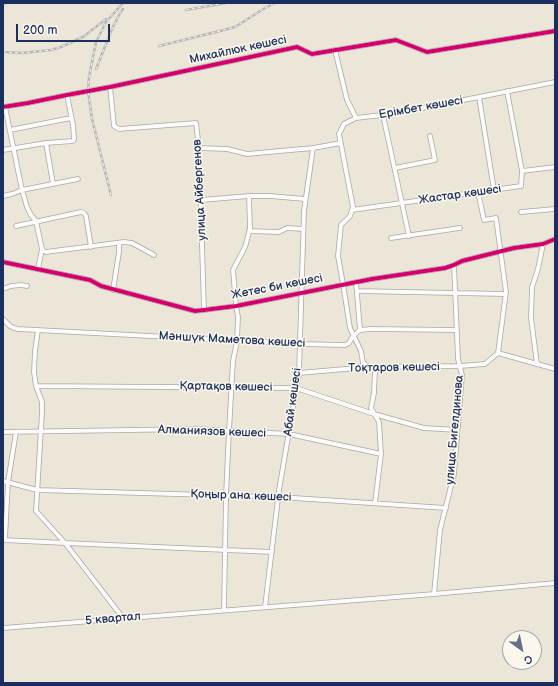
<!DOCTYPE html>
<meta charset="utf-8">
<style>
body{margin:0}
#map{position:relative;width:558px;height:686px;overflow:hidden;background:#ece6d9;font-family:"Balsamiq Sans",sans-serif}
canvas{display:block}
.frame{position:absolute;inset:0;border:4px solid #1b2f5e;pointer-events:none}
.north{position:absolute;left:502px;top:630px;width:40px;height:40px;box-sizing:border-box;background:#fbf7ec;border:1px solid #a1a7b3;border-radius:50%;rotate:147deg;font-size:11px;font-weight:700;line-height:16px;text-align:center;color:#1b2f5e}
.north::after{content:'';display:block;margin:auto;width:14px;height:18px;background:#646f89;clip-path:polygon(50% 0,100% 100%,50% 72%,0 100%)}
.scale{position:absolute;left:16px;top:24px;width:94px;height:18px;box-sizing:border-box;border:2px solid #1b2f5e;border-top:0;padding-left:5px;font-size:12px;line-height:14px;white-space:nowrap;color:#1b2f5e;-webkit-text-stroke:3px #fbf7ec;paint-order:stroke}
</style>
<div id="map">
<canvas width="558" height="686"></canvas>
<div class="frame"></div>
<div class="north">С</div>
<div class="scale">200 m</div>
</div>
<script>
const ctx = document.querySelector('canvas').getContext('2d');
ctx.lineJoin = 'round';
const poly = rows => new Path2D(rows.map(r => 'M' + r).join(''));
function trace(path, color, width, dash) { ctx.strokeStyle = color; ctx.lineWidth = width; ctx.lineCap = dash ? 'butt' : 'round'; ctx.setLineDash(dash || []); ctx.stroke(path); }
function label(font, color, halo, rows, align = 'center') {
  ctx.font = font + ' "Balsamiq Sans",sans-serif'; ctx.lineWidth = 3; ctx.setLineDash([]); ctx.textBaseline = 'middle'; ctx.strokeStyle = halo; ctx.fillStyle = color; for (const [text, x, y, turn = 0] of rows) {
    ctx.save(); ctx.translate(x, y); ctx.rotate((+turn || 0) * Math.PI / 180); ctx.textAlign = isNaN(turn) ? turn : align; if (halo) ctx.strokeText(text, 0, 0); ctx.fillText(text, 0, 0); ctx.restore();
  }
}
const minor = poly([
 [335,50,347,100,356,118,400,113,411,110,474,98,555,82],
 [110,87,114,126,119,129,196,123,199,148,204,310],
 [507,91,522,171],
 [479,97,494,190],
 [3,107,28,103,67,95,110,87,297,47,312,54,396,40,427,52,555,31],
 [5,107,22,190,27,207,31,215,36,221,42,249,44,251,46,252,124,242,132,243,154,255],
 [383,115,409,236],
 [356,118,344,124,339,134,353,207,350,216,341,225,338,256,343,284,350,328,361,351,363,363,375,371,374,393,371,408,379,422,381,454,375,503],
 [10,130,71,118],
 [46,143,53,184],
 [199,148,227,149,247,154,313,148,341,143],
 [3,150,46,143,73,141,74,139,73,125,67,95],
 [395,168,435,160,430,136],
 [478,192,484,220,496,218,506,292,498,353],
 [3,196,12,194,22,190,78,179],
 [201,200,249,196,270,196,305,199],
 [352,210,521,186,522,171,555,167],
 [521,212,555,209],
 [16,226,81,212,84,213,86,216,91,247],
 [249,231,279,232,287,228,303,229],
 [391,238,460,228],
 [3,262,90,280,101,286,195,311,204,310,236,306,372,279,445,268,454,265,462,261,514,248,543,244,555,239],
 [38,269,42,249],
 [356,282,360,330],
 [3,289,11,286,21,285,27,286],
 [113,290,119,252,119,243],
 [357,291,505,294],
 [3,319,10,326,14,328,18,329,300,344,345,345,349,343,353,336,360,330,371,329,457,330],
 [38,330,35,351,34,372,36,386,42,402,42,412,36,511,65,543],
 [537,364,531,318,532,287,538,269,543,244],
 [299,373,368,367,460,366,485,364,498,353,555,369],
 [36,386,296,388,374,414,424,428,457,430],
 [3,432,196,429,289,434,381,454],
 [3,481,37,490,279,497,446,508],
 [5,539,8,482,16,432],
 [3,540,65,543],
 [434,594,440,530,454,474,462,375,458,359,454,265],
 [265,607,279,490,299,373,304,211,313,148],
 [224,610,226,495,229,431,233,361,237,341,238,317,236,306,233,270,245,247,250,229,249,196],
 [123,618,65,543,272,552],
 [3,628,434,594,555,583]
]);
const rail = poly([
 [3,5,7,3],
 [186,10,226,3],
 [159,46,220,31,235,27,265,8,275,3],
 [3,52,22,53,51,50,61,47,83,37,106,19],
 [96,69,112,29,120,13,123,9],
 [111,195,92,119,88,91,89,77,96,42,106,22,123,3]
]);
const cycleway = poly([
 [3,107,28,103,67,95,110,87,297,47,312,54,396,40,427,52,555,31],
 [3,262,90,280,101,286,195,311,204,310,236,306,372,279,445,268,454,265,462,261,514,248,543,244,555,239]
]);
const streetNames = [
 ["Михайлюк көшесі",238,50,-12],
 ["Ерімбет көшесі",421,108,-10],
 ["улица Айбергенов",200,190,-93],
 ["Жастар көшесі",460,195,-8],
 ["Жетес би көшесі",277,287,-11],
 ["Мәншүк Маметова көшесі",232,340,3],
 ["Тоқтаров көшесі",394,368,-1],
 ["Қартақов көшесі",226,387,1],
 ["Абай көшесі",293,402,-82],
 ["улица Бигелдинова",455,430,-85],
 ["Алманиязов көшесі",212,432,2],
 ["Қоңыр ана көшесі",241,496,2],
 ["5 квартал",113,619,-5]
];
trace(minor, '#a8a7a6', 5.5);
trace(minor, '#fcfbf9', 4);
trace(rail, '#b6b8bb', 2.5);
trace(rail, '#fbf7ec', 1, [3]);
trace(cycleway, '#d6006c', 4);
label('12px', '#1b2f5e', '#fbf7ec', streetNames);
</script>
